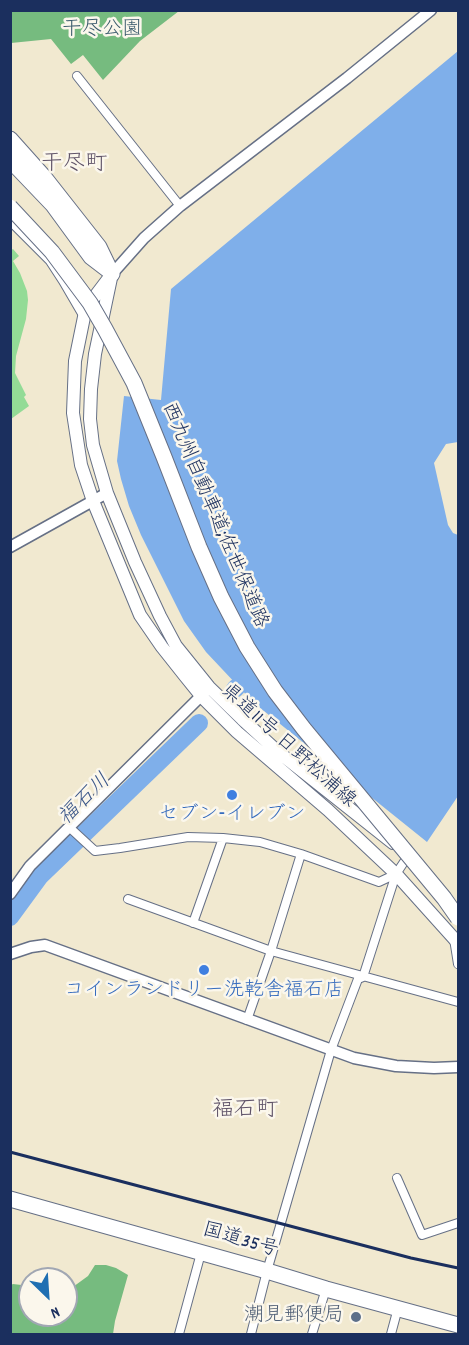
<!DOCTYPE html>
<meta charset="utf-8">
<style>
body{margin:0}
#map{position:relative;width:469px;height:1345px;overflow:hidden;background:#f1e9d0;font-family:Dekko,sans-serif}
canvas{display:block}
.frame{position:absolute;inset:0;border:12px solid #1b2f5e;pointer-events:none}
.north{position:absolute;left:18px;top:1267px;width:60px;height:60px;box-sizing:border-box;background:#fbf7ec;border:2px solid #a1a7b3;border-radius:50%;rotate:155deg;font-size:16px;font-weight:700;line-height:24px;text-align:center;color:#1b2f5e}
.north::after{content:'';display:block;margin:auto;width:21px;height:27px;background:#1f6fb2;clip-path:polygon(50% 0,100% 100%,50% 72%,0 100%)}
</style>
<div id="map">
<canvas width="469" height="1345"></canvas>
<div class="frame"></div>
<div class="north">N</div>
</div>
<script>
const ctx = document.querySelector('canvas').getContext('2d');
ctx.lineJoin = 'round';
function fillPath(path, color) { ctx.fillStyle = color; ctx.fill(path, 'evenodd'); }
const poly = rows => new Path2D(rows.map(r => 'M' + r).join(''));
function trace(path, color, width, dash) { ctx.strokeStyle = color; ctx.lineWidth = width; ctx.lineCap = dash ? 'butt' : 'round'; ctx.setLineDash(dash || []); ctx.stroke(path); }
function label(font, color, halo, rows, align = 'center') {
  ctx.font = font + ' Dekko,"Klee One",sans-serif'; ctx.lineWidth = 5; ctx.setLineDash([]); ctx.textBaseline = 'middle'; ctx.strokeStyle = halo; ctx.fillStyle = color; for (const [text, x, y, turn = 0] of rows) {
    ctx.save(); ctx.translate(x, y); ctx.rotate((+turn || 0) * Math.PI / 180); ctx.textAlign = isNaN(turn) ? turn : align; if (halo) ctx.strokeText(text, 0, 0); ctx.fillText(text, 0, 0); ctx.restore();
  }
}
const green = poly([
 [13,249,19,256,13,261,20,273,27,291,28,300,26,319,16,356,15,373,26,395,24,397,29,406,11,419,10,251]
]);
const forest = poly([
 [11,10,179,10,179,11,140,41,103,80,83,55,71,64,51,39,11,43],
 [95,1265,106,1265,116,1268,128,1275,115,1321,113,1334,11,1334,11,1285,13,1284,30,1286,30,1315,66,1315,66,1292,88,1276]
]);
const water = poly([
 [458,51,458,442,446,444,434,463,448,525,453,533,458,535,458,796,427,842,254,703,206,652,184,621,141,535,129,506,121,479,117,461,124,396,161,400,171,289]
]);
const river = poly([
 [235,689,237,687],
 [10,917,40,876,199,723]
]);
const street = poly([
 [77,76,180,206],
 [10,221,50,261,63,281,84,317],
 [69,827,95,851,120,848,188,837,223,838,260,842,301,854,379,882,396,874,408,856],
 [128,899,271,951,458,1002],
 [193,923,223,838],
 [454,939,458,964],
 [247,1020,271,951,301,854],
 [397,1178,422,1235,458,1223],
 [179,1334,201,1253],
 [251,1334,267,1271,331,1050,358,979,363,977,396,874],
 [312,1334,326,1289],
 [391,1334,398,1308]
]);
const secondary = poly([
 [112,274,144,238,180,206,347,78,431,10],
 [10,547,107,493],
 [10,894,30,866,205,692],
 [10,954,31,947,45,945,354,1058,396,1066,434,1068,458,1067]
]);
const primary = poly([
 [112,274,93,299,84,317,75,361,73,413,81,465,93,501,140,615,162,647,185,676,202,697,237,732,328,810,396,874,458,943],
 [111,278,95,354,91,389,90,419,93,445,107,493,135,562,160,616,176,646,209,687,242,719,277,751,393,843]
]);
const highway = poly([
 [10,139,44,177,99,247,112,274],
 [10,160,53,205,91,257,108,270],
 [10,1199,267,1271,326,1289,458,1325]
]);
const rail = poly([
 [10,1152,411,1258,458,1268]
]);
const highwayBridge = poly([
 [10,207,52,252,90,303,105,329,134,383,164,457,199,547,221,597,247,647,275,691,304,729,444,898,458,918]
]);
const markers = [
 [232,795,6,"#3f7fe0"],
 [204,970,6,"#3f7fe0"],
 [356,1317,6,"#5c6f8a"]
];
const parkNames = [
 ["干尽公園",102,31]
];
const streetNames = [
 ["西九州自動車道;佐世保道路",213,516,67],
 ["県道11号 日野松浦線",287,747,42],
 ["国道35号",240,1242,16]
];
const shopNames = [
 ["セブン-イレブン",232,816],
 ["コインランドリー洗乾舎福石店",204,992]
];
const serviceNames = [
 ["潮見郵便局",344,1317]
];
const waterNames = [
 ["福石川",86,801,-44]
];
const quarterNames = [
 ["干尽町",74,166],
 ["福石町",245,1112]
];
fillPath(green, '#93db96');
fillPath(forest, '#76bb7f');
fillPath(water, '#7fafea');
trace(river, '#7fafea', 18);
trace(street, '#667086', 10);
trace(secondary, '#667086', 13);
trace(primary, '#667086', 14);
trace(highway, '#667086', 17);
trace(street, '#fff', 8);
trace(secondary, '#fff', 10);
trace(primary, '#fff', 12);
trace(highway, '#fff', 15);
trace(rail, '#1b2f5e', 3);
trace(highwayBridge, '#667086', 17, []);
trace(highwayBridge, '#fff', 15);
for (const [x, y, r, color] of markers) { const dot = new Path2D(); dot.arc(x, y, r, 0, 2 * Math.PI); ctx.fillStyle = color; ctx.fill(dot); trace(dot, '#fbf7ec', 2); }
label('20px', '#395a6c', '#fbf7ec', parkNames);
label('20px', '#1b2f5e', '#fbf7ec', streetNames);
label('20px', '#366cbe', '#fbf7ec', shopNames);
label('20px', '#4e5e75', '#fbf7ec', serviceNames, 'right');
label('italic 21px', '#395588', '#fbf7ec', waterNames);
label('22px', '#5f5368', '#fbf7ec', quarterNames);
</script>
